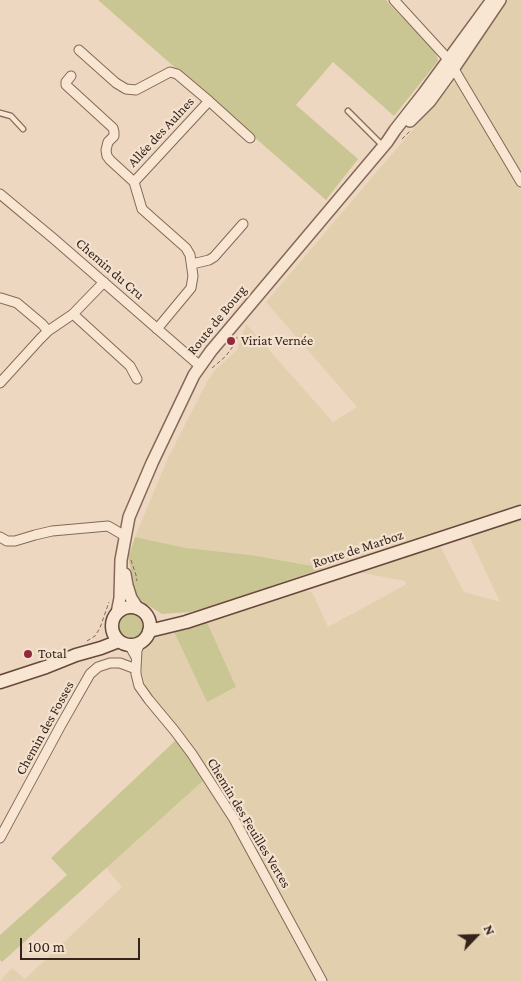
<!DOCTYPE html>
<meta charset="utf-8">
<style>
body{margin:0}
#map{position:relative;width:521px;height:981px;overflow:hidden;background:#edd7c0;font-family:"Crimson Pro",serif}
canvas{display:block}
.north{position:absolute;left:451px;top:911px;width:50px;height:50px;-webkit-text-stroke:4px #f4e2cf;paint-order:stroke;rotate:66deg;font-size:14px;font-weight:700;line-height:20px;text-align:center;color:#35241c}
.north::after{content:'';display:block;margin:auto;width:18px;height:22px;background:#35241c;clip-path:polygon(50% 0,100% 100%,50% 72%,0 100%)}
.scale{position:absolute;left:20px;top:938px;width:120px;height:22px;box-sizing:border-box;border:2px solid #35241c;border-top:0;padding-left:6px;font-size:15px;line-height:18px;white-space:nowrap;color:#35241c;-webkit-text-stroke:4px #f4e2cf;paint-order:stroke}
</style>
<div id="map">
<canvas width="521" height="981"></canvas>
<div class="north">N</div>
<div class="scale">100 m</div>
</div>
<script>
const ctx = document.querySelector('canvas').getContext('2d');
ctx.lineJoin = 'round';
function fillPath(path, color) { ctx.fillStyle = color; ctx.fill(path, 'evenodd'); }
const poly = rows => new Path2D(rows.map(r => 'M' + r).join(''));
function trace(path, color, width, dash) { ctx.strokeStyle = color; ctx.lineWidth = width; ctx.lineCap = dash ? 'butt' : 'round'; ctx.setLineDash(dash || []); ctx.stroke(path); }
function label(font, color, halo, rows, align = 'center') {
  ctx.font = font + ' "Crimson Pro",serif'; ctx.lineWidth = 4.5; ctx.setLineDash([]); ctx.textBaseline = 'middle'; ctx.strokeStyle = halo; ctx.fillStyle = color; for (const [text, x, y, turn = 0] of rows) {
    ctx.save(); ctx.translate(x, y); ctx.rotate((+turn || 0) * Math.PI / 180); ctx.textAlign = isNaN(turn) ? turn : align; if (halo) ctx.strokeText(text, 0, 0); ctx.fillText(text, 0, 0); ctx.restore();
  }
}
const farmland = poly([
 [499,0,521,0,521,173,455,60],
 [456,80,521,190,521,504,324,568,251,555,186,548,135,537,168,458,208,380,214,371,237,350,246,324,333,422,357,407,266,302,386,161],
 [521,520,521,981,325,981,252,843,147,694,141,668,141,651,143,646,159,632,166,630,174,632,207,702,236,687,207,622,298,590,312,592,328,627,407,584,405,581,358,572,440,546,464,592,500,602,469,536],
 [205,779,244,842,318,981,0,981,12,968,25,979,122,887,106,868]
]);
const green = poly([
 [98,0,386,0,392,7,432,48,437,56,438,61,394,116,333,62,296,105,358,159,326,200],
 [135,537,186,548,251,555,324,568,213,606,190,612,162,614,138,599,129,561,129,555],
 '118 626a13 13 0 1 1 26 0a13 13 0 1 1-26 0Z',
 [207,622,236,687,207,702,174,632],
 [177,739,205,779,2,962,0,960,0,935,67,875,51,858]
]);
const path = poly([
 [402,139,410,131],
 [212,368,226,356,236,342,237,337],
 [131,560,136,575,137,581],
 [87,641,95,636,100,628,109,602]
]);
const service = poly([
 [348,111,382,145],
 [0,113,11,116,23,129]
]);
const minor = poly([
 [394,0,448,59,521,182],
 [79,50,116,83,126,89,136,90,170,72,177,74,209,101,134,182],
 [71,76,66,82,66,85,113,128,114,132,114,136,108,142,106,150,107,156,110,160,134,182,142,209,186,248,190,255,193,276,191,288,157,329],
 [209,101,250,138],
 [0,194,54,239,200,366],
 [192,264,209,260,214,257,243,224],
 [1,298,17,303,42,324,48,331],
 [73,314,130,366,137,379],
 [0,383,40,339,48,331,73,314,104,282],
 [0,537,7,541,15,541,35,535,52,531,108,526,125,536],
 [141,642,137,650,136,669,136,674,139,686,149,700,174,730,192,754,234,819,322,981],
 [125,644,131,648,136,657],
 [0,838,61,725,90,674,98,667,110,663,120,663,136,669]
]);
const tertiary = poly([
 [410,121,430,101,454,68,500,0],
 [125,574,127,585,131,598,138,609],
 [117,613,120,598,121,560,129,517,152,463,194,375,211,351,387,142,395,130,424,93,492,0]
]);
const secondary = poly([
 '112 626a19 19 0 1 1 38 0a19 19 0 1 1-38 0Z',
 [149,631,186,622,521,512],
 [0,682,46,667,76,655,101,648,119,641]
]);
const markers = [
 [231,341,5,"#93293f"],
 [28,654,5,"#93293f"]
];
const streetNames = [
 ["Allée des Aulnes",161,132,-47],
 ["Chemin du Cru",110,269,41],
 ["Route de Bourg",217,320,-51],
 ["Route de Marboz",358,549,-18],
 ["Chemin des Fosses",45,728,-61],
 ["Chemin des Feuilles Vertes",249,823,59]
];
const poiNames = [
 ["Viriat Vernée",241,341],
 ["Total",38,654]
];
fillPath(farmland, '#e2cfad');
fillPath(green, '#cac694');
trace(service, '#856858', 7);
trace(minor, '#856858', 11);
trace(tertiary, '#856858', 14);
trace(secondary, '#67493c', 15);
trace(path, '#856858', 1, [4, 2.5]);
trace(service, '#f8e6d3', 4.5);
trace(minor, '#f8e6d3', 9);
trace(tertiary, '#f8e6d3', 11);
trace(secondary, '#f8e6d3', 12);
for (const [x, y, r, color] of markers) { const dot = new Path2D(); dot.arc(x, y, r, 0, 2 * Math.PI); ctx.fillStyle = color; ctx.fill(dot); trace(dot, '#f4e2cf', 2); }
label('14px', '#35241c', '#f4e2cf', streetNames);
label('14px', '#35241c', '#f4e2cf', poiNames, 'left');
</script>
